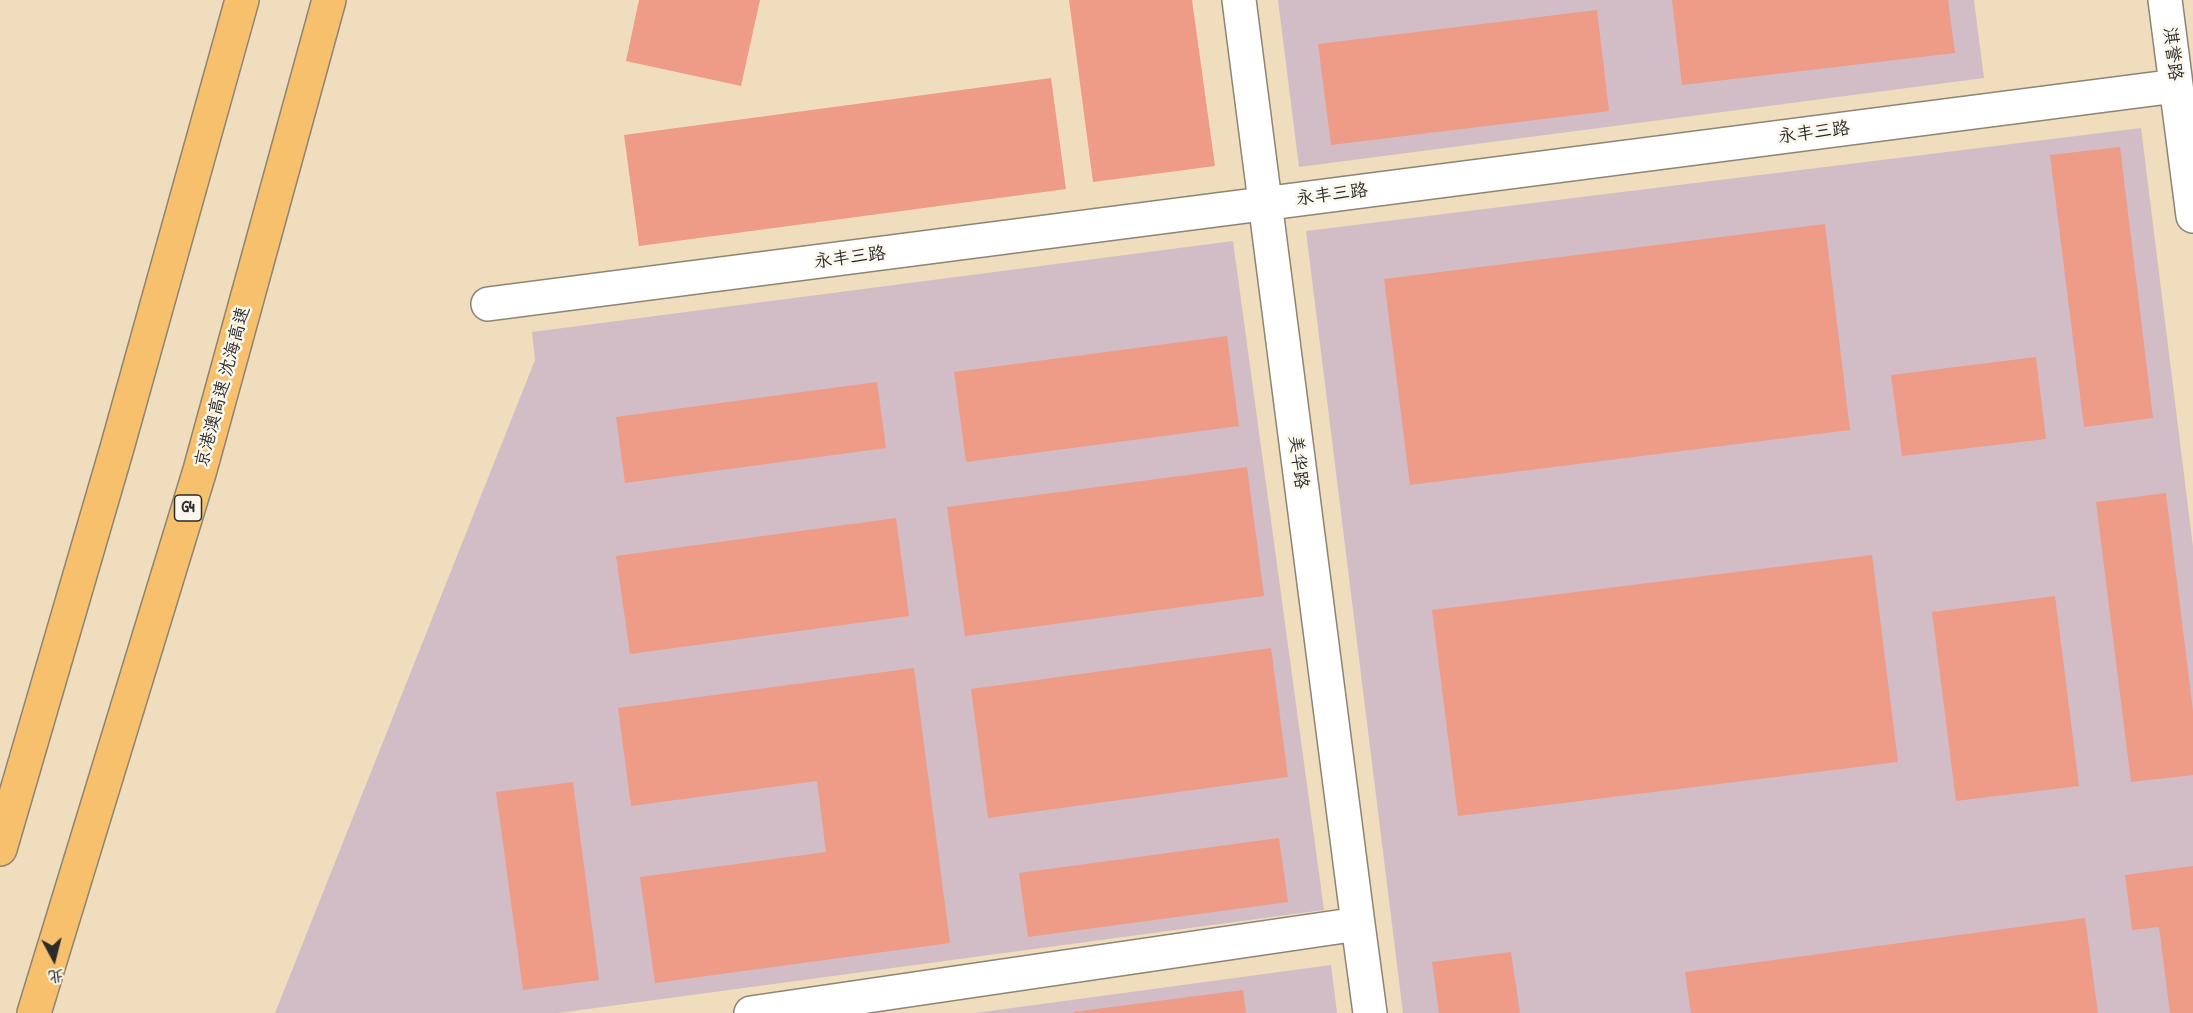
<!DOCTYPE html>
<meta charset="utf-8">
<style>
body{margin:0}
#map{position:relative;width:2193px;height:1013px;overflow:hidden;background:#f0ddbd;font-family:"Patrick Hand","LXGW WenKai TC",sans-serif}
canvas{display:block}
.north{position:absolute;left:24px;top:929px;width:60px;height:60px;-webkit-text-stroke:4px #fbf7ec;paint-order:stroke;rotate:173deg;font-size:16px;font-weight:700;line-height:24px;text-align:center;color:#2b2b2b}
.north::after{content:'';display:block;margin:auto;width:21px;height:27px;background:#2b2b2b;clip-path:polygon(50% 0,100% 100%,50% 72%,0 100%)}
</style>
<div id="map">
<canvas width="2193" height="1013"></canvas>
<div class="north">北</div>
</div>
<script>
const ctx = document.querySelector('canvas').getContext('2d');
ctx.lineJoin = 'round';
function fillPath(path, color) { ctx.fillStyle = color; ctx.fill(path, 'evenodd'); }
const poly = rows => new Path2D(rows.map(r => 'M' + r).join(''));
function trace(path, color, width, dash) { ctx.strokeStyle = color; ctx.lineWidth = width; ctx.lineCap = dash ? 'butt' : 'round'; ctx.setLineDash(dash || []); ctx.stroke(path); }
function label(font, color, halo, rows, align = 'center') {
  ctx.font = font + ' "Patrick Hand","LXGW WenKai TC",sans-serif'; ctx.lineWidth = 5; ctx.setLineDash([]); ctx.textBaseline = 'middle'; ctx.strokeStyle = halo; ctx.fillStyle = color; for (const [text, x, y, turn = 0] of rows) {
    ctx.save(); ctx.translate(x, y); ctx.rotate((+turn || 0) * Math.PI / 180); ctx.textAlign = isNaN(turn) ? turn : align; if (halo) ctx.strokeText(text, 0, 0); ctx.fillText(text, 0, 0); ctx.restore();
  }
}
const industrial = poly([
 [1278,0,1974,0,1984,78,1299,167],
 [2141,128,2193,547,2193,1013,1403,1013,1306,231],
 [1233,241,1324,910,558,1013,275,1013,535,360,532,332],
 [1331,965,1337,1013,975,1013]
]);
const building = poly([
 [639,0,760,0,741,86,626,61],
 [1069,0,1192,0,1215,166,1093,182],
 [1672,0,1948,0,1955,53,1682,85],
 [1597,10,1609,111,1331,145,1318,44],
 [1051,78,1066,189,639,246,624,135],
 [2120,147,2153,418,2084,427,2050,155],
 [1825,224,1850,430,1410,485,1384,279],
 [1227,336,1239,426,966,462,954,372],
 [2036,357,2046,439,1902,456,1891,375],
 [877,382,886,448,625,483,616,417],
 [1247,467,1264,596,965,636,947,507],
 [2166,493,2193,711,2193,775,2131,782,2096,502],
 [896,518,909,616,630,654,616,556],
 [1872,555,1898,762,1458,816,1432,610],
 [2055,596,2079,786,1956,801,1932,612],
 [1271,648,1288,777,988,818,971,689],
 [914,668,950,943,655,983,640,877,826,852,817,781,631,806,618,708],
 [573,782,599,980,523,990,496,792],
 [1279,838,1288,902,1028,937,1019,873],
 [2193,866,2193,1013,2170,1013,2159,927,2132,930,2125,875],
 [2085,918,2098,1013,1691,1013,1685,972],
 [1511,952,1520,1013,1439,1013,1432,962],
 [1243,990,1246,1013,1074,1013,1073,1012]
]);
const minor = poly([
 [1239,0,1358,924],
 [2165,0,2193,216],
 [488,304,2176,86],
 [751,1013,1358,924,1370,1013]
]);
const highway = poly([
 [0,849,117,448,242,0],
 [34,1013,200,470,329,0]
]);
const shields = [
 [188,508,27]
];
const shieldNames = [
 ["G4",188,508]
];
const streetNames = [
 ["淇誉路",2172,54,83],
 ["永丰三路",1814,133,-7],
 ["永丰三路",1332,195,-7],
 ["永丰三路",850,258,-7],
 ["京港澳高速 沈海高速",223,387,-75],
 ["美华路",1298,462,83]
];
fillPath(industrial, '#d2bdc6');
fillPath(building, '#ee9b87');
trace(minor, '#8e8474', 36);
trace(highway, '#8e8474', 36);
trace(minor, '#fff', 33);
trace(highway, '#f7c06c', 33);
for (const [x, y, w] of shields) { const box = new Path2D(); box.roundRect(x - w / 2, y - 13, w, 26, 4.5); ctx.fillStyle = '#fbf7ec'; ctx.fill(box); trace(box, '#2b2b2b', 1.5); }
label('bold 16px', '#2b2b2b', null, shieldNames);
label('18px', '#2b2b2b', '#fbf7ec', streetNames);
</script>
